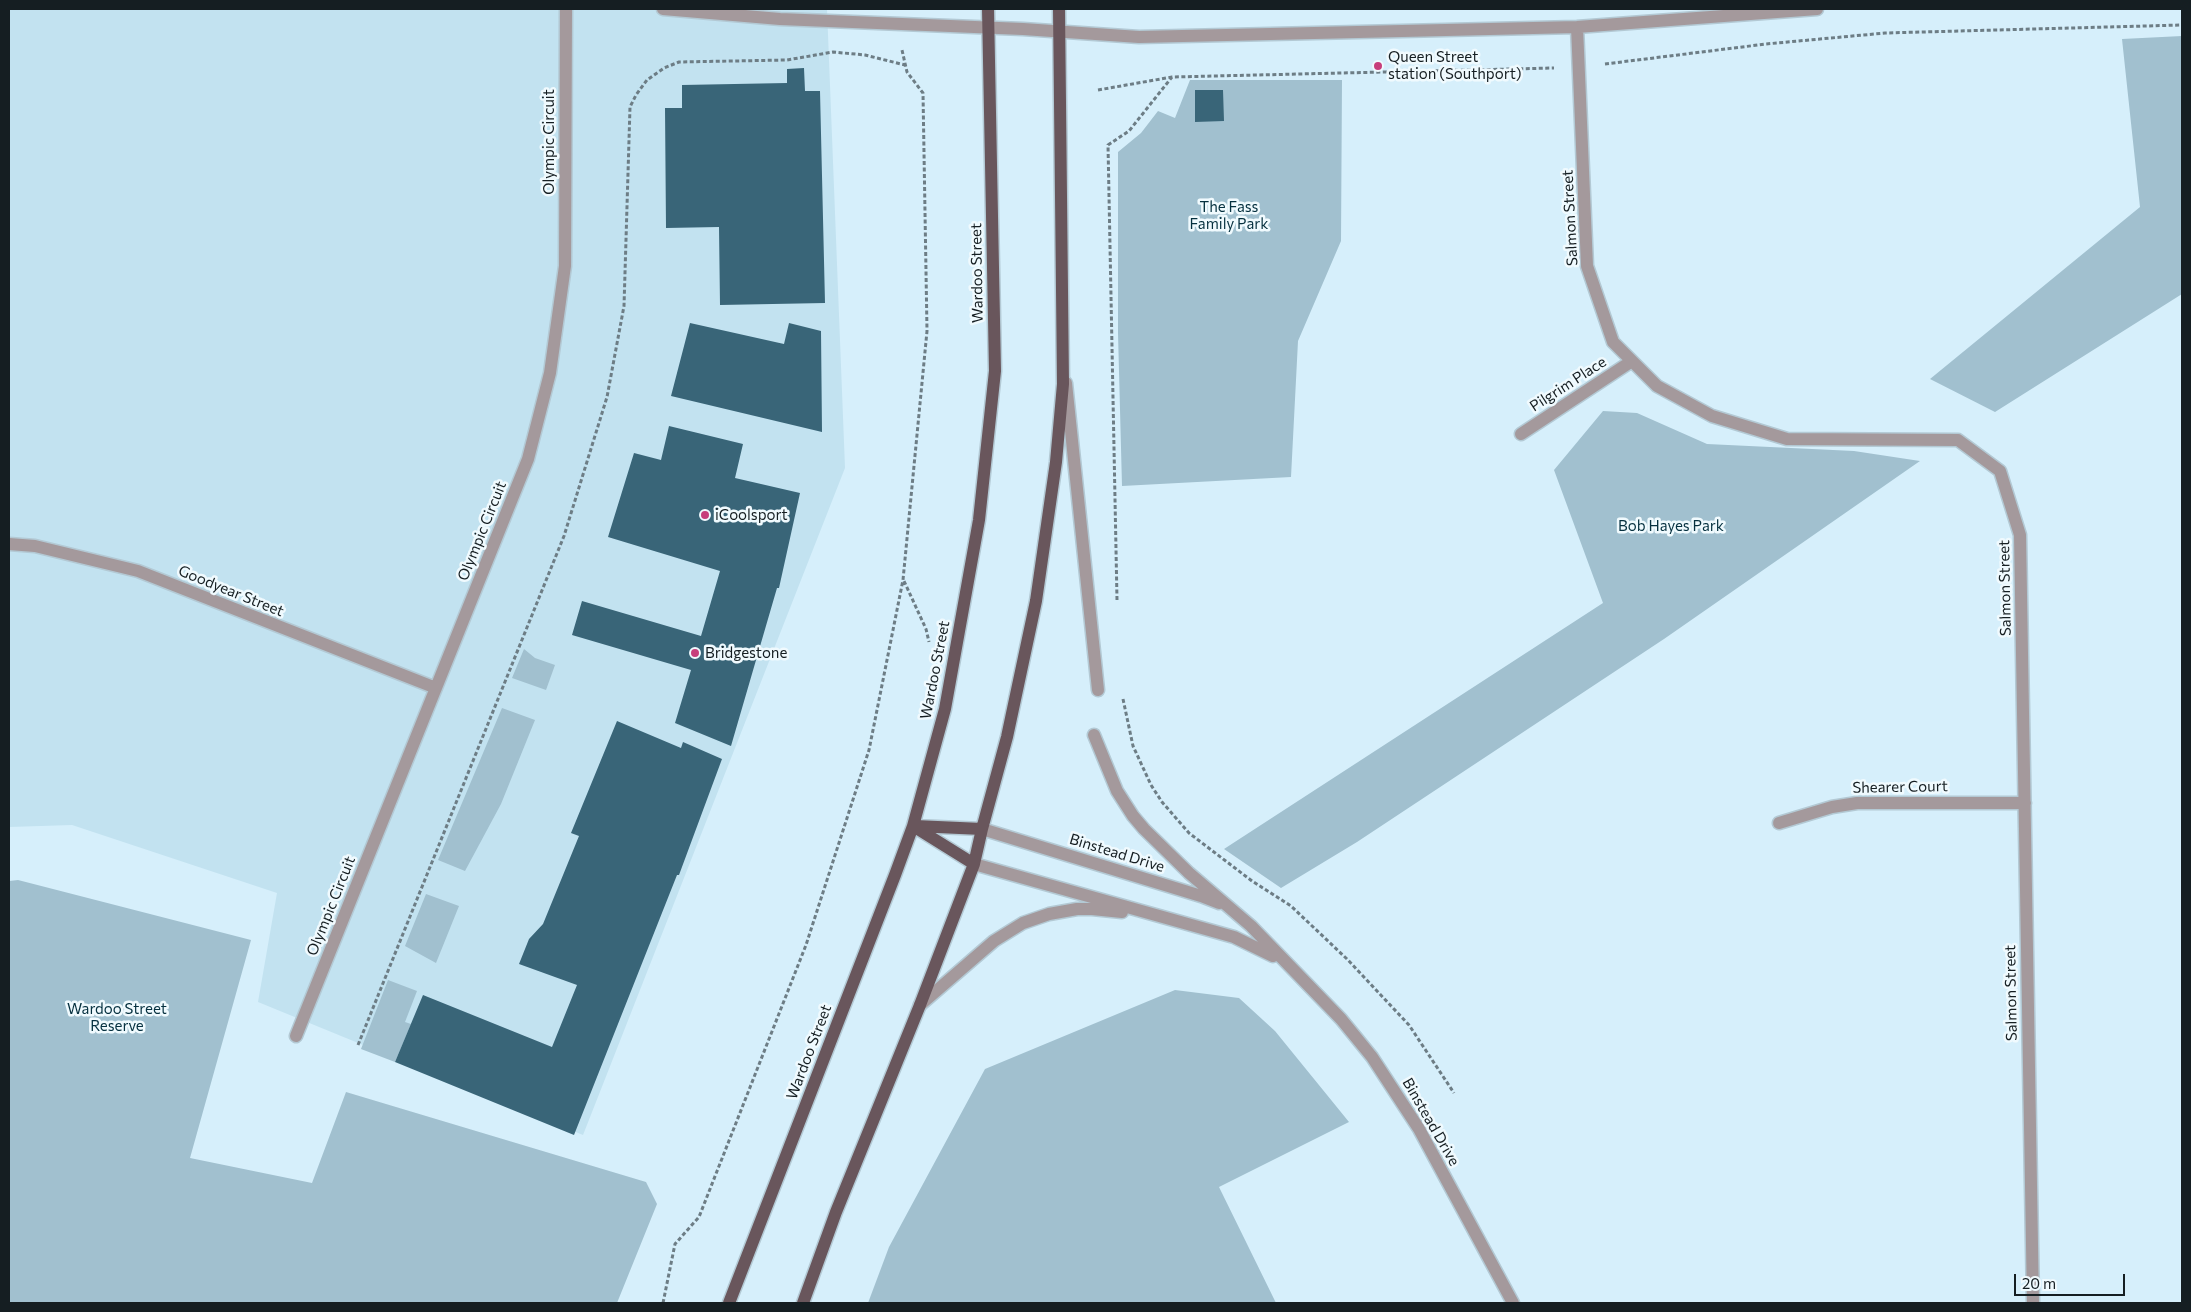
<!DOCTYPE html>
<style>
body{margin:0}
#map{position:relative;width:2191px;height:1312px;overflow:hidden;background:#d6effb;font-family:Commissioner,sans-serif}
canvas{display:block}
.frame{position:absolute;inset:0;border:10px solid #151e22;pointer-events:none}
.scale{position:absolute;left:2014px;top:1274px;width:111px;height:22px;box-sizing:border-box;border:2px solid #151e22;border-top:0;padding-left:6px;font-size:15px;line-height:18px;white-space:nowrap;color:#151e22;-webkit-text-stroke:4px #f0fafe;paint-order:stroke}
</style>
<div id="map">
<canvas width="2191" height="1312"></canvas>
<div class="frame"></div>
<div class="scale">20 m</div>
</div>
<script>
const ctx = document.querySelector('canvas').getContext('2d');
ctx.lineJoin = 'round';
function fillPath(path, color) { ctx.fillStyle = color; ctx.fill(path, 'evenodd'); }
const poly = rows => new Path2D(rows.map(r => 'M' + r).join(''));
function trace(path, color, width, dash) { ctx.strokeStyle = color; ctx.lineWidth = width; ctx.lineCap = dash ? 'butt' : 'round'; ctx.setLineDash(dash || []); ctx.stroke(path); }
function label(font, color, halo, rows, align = 'center') {
  ctx.font = font + ' Commissioner,sans-serif'; ctx.lineWidth = 5; ctx.setLineDash([]); ctx.textBaseline = 'middle'; ctx.strokeStyle = halo; ctx.fillStyle = color; for (const [text, x, y, turn = 0] of rows) {
    ctx.save(); ctx.translate(x, y); ctx.rotate((+turn || 0) * Math.PI / 180); ctx.textAlign = isNaN(turn) ? turn : align; if (halo) ctx.strokeText(text, 0, 0); ctx.fillText(text, 0, 0); ctx.restore();
  }
}
const built = poly([
 [9,9,827,9,845,468,583,1135,258,1002,277,893,72,825,9,827]
]);
const green = poly([
 [2182,36,2182,294,1995,412,1930,379,2140,207,2122,39],
 [1190,80,1342,80,1341,241,1298,341,1291,477,1122,486,1118,333,1118,152,1141,133,1158,111,1175,118],
 [1603,411,1637,413,1707,444,1854,451,1920,461,1664,639,1357,842,1281,888,1224,849,1603,603,1554,470],
 [524,649,535,658,555,665,546,690,512,678],
 [502,708,535,720,501,804,465,871,438,860],
 [18,880,251,940,190,1158,312,1183,346,1092,646,1182,657,1204,617,1303,9,1303,9,881],
 [426,894,459,906,436,963,405,946],
 [388,980,417,991,405,1022,411,1024,395,1062,361,1049],
 [1175,990,1239,998,1275,1031,1349,1122,1219,1187,1276,1303,868,1303,889,1247,985,1069]
]);
const building = poly([
 [804,68,805,91,820,91,825,303,720,305,719,227,666,228,665,108,682,108,682,85,787,83,787,69],
 [1195,90,1223,90,1224,121,1195,122],
 [690,323,784,344,789,323,821,331,822,432,671,396],
 [669,426,743,444,735,478,800,493,779,588,777,588,731,746,675,723,691,670,572,635,582,601,701,636,720,571,608,537,634,453,661,460],
 [617,721,681,748,683,742,722,759,679,875,677,875,574,1135,395,1062,423,995,552,1047,577,985,519,964,529,939,543,924,579,836,571,833]
]);
const path = poly([
 [1605,64,1766,44,1885,33,2182,25],
 [1098,90,1172,77,1554,68],
 [904,581,926,629,929,642],
 [1117,600,1108,145,1129,131,1172,77],
 [1123,699,1133,746,1151,785,1162,802,1189,833,1252,881,1291,906,1347,959,1409,1025,1454,1093],
 [358,1045,564,536,607,397,624,306,630,107,636,95,647,80,664,68,679,62,787,60,833,52,865,55,905,65],
 [663,1303,675,1244,699,1217,806,945,869,750,903,580,927,331,923,93,907,72,902,50]
]);
const minor = poly([
 [663,9,780,19,1023,29,1139,37,1577,27,1817,9],
 [1577,27,1587,266,1613,342,1657,386,1712,416,1787,439,1958,440,2000,471,2020,535,2033,1303],
 [1066,383,1098,690],
 [1521,434,1632,361],
 [9,544,35,546,138,571,436,688],
 [1094,735,1117,791,1133,816,1144,829,1189,873,1251,926,1341,1019,1372,1057,1419,1129,1513,1303],
 [1779,823,1832,807,1857,803,2025,803],
 [982,829,1201,896,1219,903],
 [974,864,1234,937,1273,956],
 [920,1005,994,941,1023,923,1049,914,1077,909,1092,909,1122,912],
 [296,1036,528,459,550,373,565,266,566,9]
]);
const major = poly([
 [913,826,974,864],
 [915,826,982,829],
 [729,1303,895,875,913,826,945,709,979,520,995,371,988,9],
 [803,1303,836,1212,920,1005,974,864,982,829,1007,737,1036,601,1056,462,1063,384,1059,9]
]);
const markers = [
 [1378,66,5,"#c73e7b"],
 [705,515,5,"#c73e7b"],
 [695,653,5,"#c73e7b"]
];
const poiNames = [
 ["Queen Street",1388,57],
 ["station (Southport)",1388,74],
 ["iCoolsport",715,515],
 ["Bridgestone",705,653]
];
const streetNames = [
 ["Olympic Circuit",549,142,-90],
 ["Salmon Street",1570,218,-93],
 ["Wardoo Street",977,273,-91],
 ["Pilgrim Place",1568,384,-33],
 ["Olympic Circuit",482,531,-68],
 ["Salmon Street",2005,588,-91],
 ["Goodyear Street",231,591,22],
 ["Wardoo Street",935,670,-79],
 ["Shearer Court",1900,787,-1],
 ["Binstead Drive",1117,853,17],
 ["Olympic Circuit",331,906,-68],
 ["Salmon Street",2011,993,-91],
 ["Wardoo Street",809,1052,-69],
 ["Binstead Drive",1431,1122,60]
];
const parkNames = [
 ["The Fass",1229,207],
 ["Family Park",1229,224],
 ["Bob Hayes Park",1671,526],
 ["Wardoo Street",117,1009],
 ["Reserve",117,1026]
];
fillPath(built, '#c2e2f0');
fillPath(green, '#a1c0cf');
fillPath(building, '#396578');
trace(minor, '#b3c9d4', 15);
trace(major, '#b3c9d4', 15);
trace(path, '#6d7d85', 3, [4, 2.5]);
trace(minor, '#a4999c', 12);
trace(major, '#69565c', 12);
for (const [x, y, r, color] of markers) { const dot = new Path2D(); dot.arc(x, y, r, 0, 2 * Math.PI); ctx.fillStyle = color; ctx.fill(dot); trace(dot, '#f0fafe', 2); }
label('15px', '#151e22', '#f0fafe', poiNames, 'left');
label('15px', '#151e22', '#f0fafe', streetNames);
label('15px', '#05303f', '#f0fafe', parkNames);
</script>
